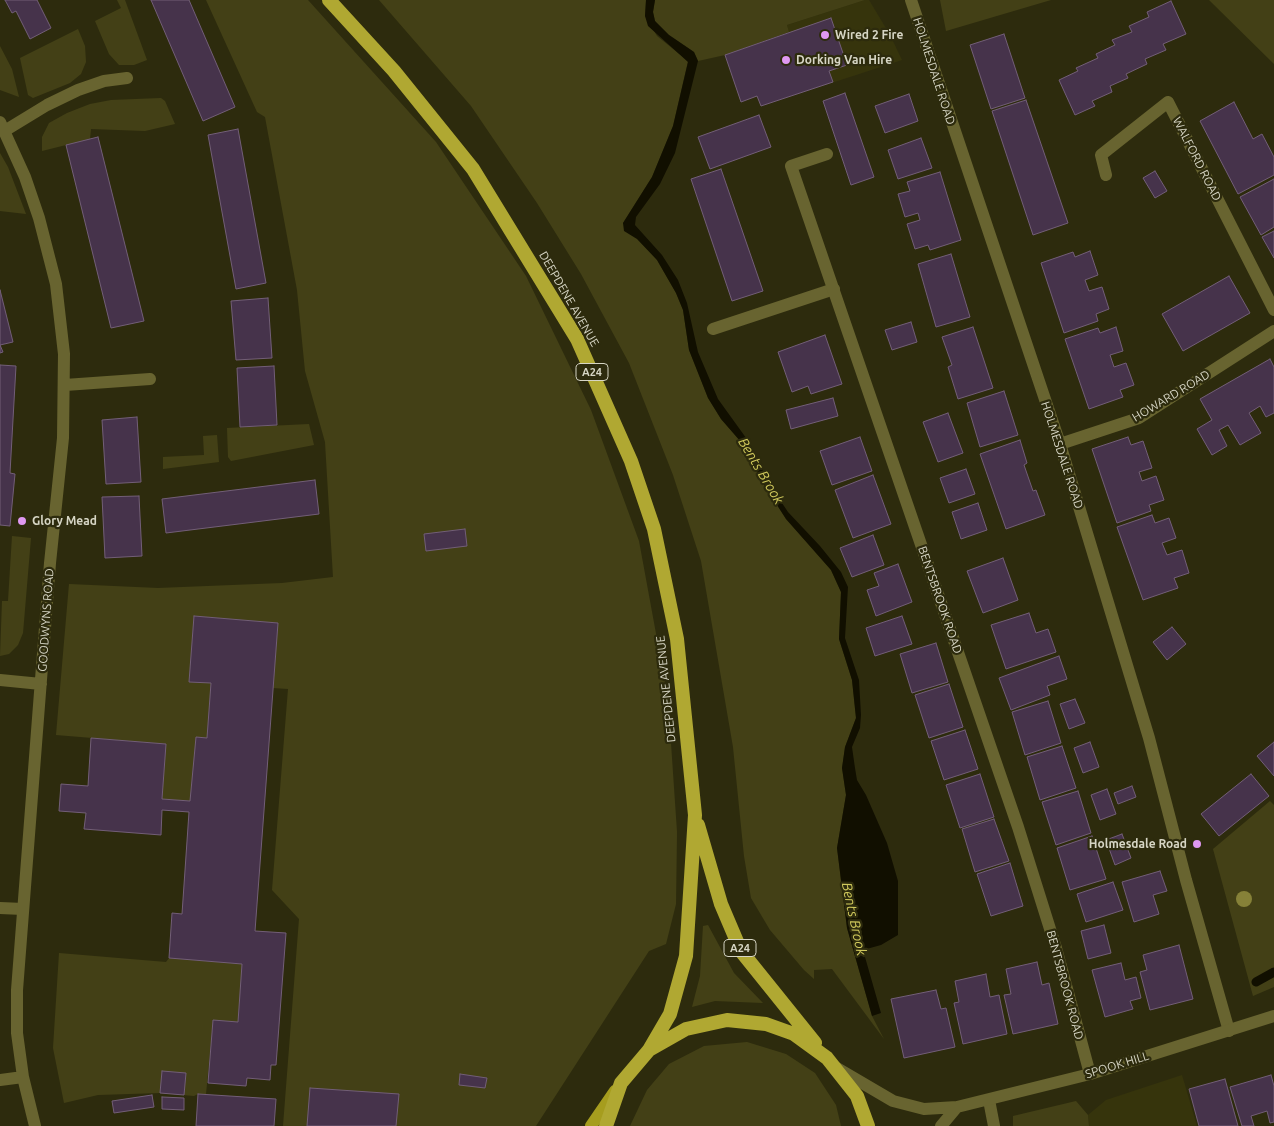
<!DOCTYPE html>
<style>
body{margin:0}
canvas{display:block;background:#2d2b0d}
</style>
<canvas width="1274" height="1126"></canvas>
<script>
const ctx = document.querySelector('canvas').getContext('2d');
ctx.lineJoin = 'round';
function fillPath(path, color) { ctx.fillStyle = color; ctx.fill(path, 'evenodd'); }
const poly = rows => new Path2D(rows.map(r => 'M' + r).join(''));
function trace(path, color, width, dash) { ctx.strokeStyle = color; ctx.lineWidth = width; ctx.lineCap = dash ? 'butt' : 'round'; ctx.setLineDash(dash || []); ctx.stroke(path); }
function label(font, color, halo, rows, align = 'center') {
  ctx.font = font + ' Ubuntu,sans-serif'; ctx.lineWidth = 4.5; ctx.setLineDash([]); ctx.textBaseline = 'middle'; ctx.strokeStyle = halo; ctx.fillStyle = color; for (const [text, x, y, turn = 0] of rows) {
    ctx.save(); ctx.translate(x, y); ctx.rotate((+turn || 0) * Math.PI / 180); ctx.textAlign = isNaN(turn) ? turn : align; if (halo) ctx.strokeText(text, 0, 0); ctx.fillText(text, 0, 0); ctx.restore();
  }
}
const built = poly([
 [865,0,869,0,890,35,902,60,761,106,757,96,741,102,725,55,789,33,787,25],
 [1182,1075,1197,1126,1089,1126,1088,1115,1106,1100]
]);
const green = poly([
 [117,0,125,0,147,60,134,65,119,65,109,54,95,21,121,8],
 [206,0,308,0,436,142,526,276,591,410,639,541,668,699,677,832,676,904,666,944,649,951,536,1126,283,1126,299,919,272,890,288,689,273,688,278,623,194,616,189,681,211,683,207,738,196,738,190,801,162,799,166,744,56,735,69,584,158,588,282,583,333,577,325,442,305,371,297,290,265,117,257,112],
 [379,0,646,0,645,16,657,36,688,61,673,126,652,177,623,223,657,260,676,293,683,310,689,350,708,398,721,419,741,442,761,480,786,519,831,570,841,592,839,639,852,680,856,718,845,747,842,768,846,795,837,848,847,928,872,1016,884,1039,832,969,814,970,814,979,804,970,770,930,751,898,744,856,733,747,701,561,673,475,629,363,581,274,537,203,471,106],
 [655,0,865,0,787,25,789,32,725,55,698,61,694,52,669,35,655,21,653,12],
 [940,0,1051,0,946,31],
 [1209,0,1274,0,1274,64],
 [78,29,85,46,86,62,81,74,70,83,33,98,28,95,20,58],
 [0,46,12,69,19,97,0,90],
 [161,98,165,101,175,124,145,131,91,129,90,139,42,151,42,137,49,123,67,113,90,104,111,100],
 [0,153,8,167,26,214,0,211],
 [309,424,314,445,231,461,228,457,227,428],
 [217,435,219,462,163,469,163,457,204,455,203,436],
 [12,536,31,538,23,633,18,645,9,654,0,656,2,601,8,601],
 [1270,801,1274,805,1274,987,1253,996,1213,849],
 [708,925,734,973,763,1003,715,1001,692,1007,700,976,703,926],
 [59,953,166,962,169,958,242,964,238,1022,213,1021,206,1094,198,1094,194,1096,160,1093,98,1095,64,1103,53,1048],
 [747,1042,786,1054,815,1073,836,1105,841,1126,630,1126,647,1090,669,1064,704,1046],
 [1076,1101,1088,1115,1089,1126,1013,1126,1013,1116]
]);
const water = poly([
 [646,0,655,0,653,12,655,21,669,35,694,52,698,61,675,153,660,184,636,217,635,225,662,255,678,280,687,303,698,352,718,399,749,442,770,485,788,512,820,546,841,572,848,587,845,638,859,680,861,715,860,728,852,747,855,768,857,780,866,795,887,843,898,881,898,935,881,945,863,950,881,1013,872,1016,847,928,837,848,846,795,842,768,845,747,856,718,852,680,839,639,841,592,831,570,786,519,761,480,741,442,721,419,708,398,689,350,683,310,676,293,657,260,637,239,624,231,623,223,652,177,673,126,688,62,648,26,645,16]
]);
const stream = poly([
 [1256,982,1274,972]
]);
const building = poly([
 [5,0,37,0,51,28,30,39,16,11,12,13,5,0],
 [151,0,189,0,235,107,203,121,151,0],
 [1171,1,1186,34,1163,44,1166,50,1145,59,1147,64,1126,74,1128,78,1110,86,1112,92,1092,101,1095,106,1075,115,1059,80,1078,71,1076,68,1098,58,1096,54,1115,45,1112,40,1132,32,1129,26,1149,17,1147,12,1171,1],
 [831,18,847,65,829,71,833,82,761,106,757,96,741,102,725,55,831,18],
 [1004,34,1025,98,991,109,970,45,1004,34],
 [845,93,874,177,851,185,823,101,845,93],
 [909,94,918,121,885,133,875,106,909,94],
 [1026,100,1068,223,1033,235,992,111,1026,100],
 [1234,102,1253,139,1262,134,1274,157,1274,175,1238,194,1200,121,1234,102],
 [759,115,771,147,710,169,698,137,759,115],
 [238,129,266,283,236,289,208,135,238,129],
 [98,137,144,321,111,328,66,145,98,137],
 [921,138,932,168,898,179,888,150,921,138],
 [721,169,763,291,732,301,691,179,721,169],
 [1155,171,1167,191,1155,198,1143,178,1155,171],
 [940,172,961,240,930,250,928,245,915,249,907,224,920,220,918,213,905,217,898,194,910,191,907,182,940,172],
 [1274,179,1274,227,1261,235,1240,197,1274,179],
 [1274,231,1274,258,1262,237,1274,231],
 [1090,251,1098,275,1085,280,1089,291,1102,287,1109,309,1096,314,1098,321,1064,333,1041,263,1073,252,1075,257,1090,251],
 [951,254,970,317,936,327,918,264,951,254],
 [1229,276,1250,313,1183,351,1162,314,1229,276],
 [0,290,13,342,0,345,3,352,0,353,0,290],
 [268,298,272,358,236,360,231,301,268,298],
 [911,322,917,342,892,350,885,330,911,322],
 [973,327,993,388,958,399,948,367,952,365,942,337,973,327],
 [1116,327,1123,351,1110,355,1114,367,1126,363,1134,385,1120,390,1123,397,1089,409,1065,339,1098,328,1100,333,1116,327],
 [825,335,842,384,811,394,808,386,792,392,778,352,825,335],
 [1270,359,1274,367,1274,413,1266,417,1260,406,1249,413,1261,433,1240,445,1228,425,1219,430,1227,446,1212,455,1197,429,1212,420,1200,399,1270,359],
 [0,365,16,366,10,473,15,474,10,526,0,525,0,365],
 [274,366,277,425,240,427,237,368,274,366],
 [1004,391,1018,435,980,447,967,403,1004,391],
 [833,398,838,416,791,429,786,410,833,398],
 [948,413,963,453,938,462,923,422,948,413],
 [137,417,141,482,106,484,102,420,137,417],
 [860,437,872,471,832,485,820,451,860,437],
 [1128,437,1131,445,1143,441,1152,468,1139,472,1142,481,1156,476,1164,500,1149,505,1151,511,1117,523,1092,449,1128,437],
 [1020,440,1027,463,1024,465,1033,491,1036,490,1045,515,1006,529,980,454,1020,440],
 [966,469,975,494,949,503,940,478,966,469],
 [873,475,891,524,853,538,835,490,873,475],
 [315,480,319,514,166,533,162,499,315,480],
 [139,496,142,556,105,558,102,497,139,496],
 [978,503,987,530,961,539,952,512,978,503],
 [1152,515,1155,523,1169,518,1176,538,1162,543,1167,555,1182,550,1189,573,1174,578,1178,588,1143,600,1117,527,1152,515],
 [465,529,467,546,426,551,424,534,465,529],
 [873,535,884,565,852,577,840,548,873,535],
 [1003,558,1018,600,983,613,967,571,1003,558],
 [898,564,912,602,876,616,867,590,879,586,874,573,898,564],
 [1029,613,1036,633,1048,629,1056,652,1006,669,991,625,1029,613],
 [194,616,278,623,255,931,286,933,276,1065,271,1065,270,1080,247,1078,246,1086,208,1083,213,1020,238,1022,242,964,169,958,172,913,182,914,189,812,162,810,161,835,84,829,86,813,59,811,61,784,88,786,91,738,166,744,162,799,190,801,196,737,207,738,211,683,189,682,194,616],
 [902,616,912,644,875,656,866,628,902,616],
 [1172,627,1186,644,1167,660,1153,642,1172,627],
 [936,643,948,682,912,693,900,654,936,643],
 [1059,656,1067,679,1047,686,1050,695,1011,710,999,678,1059,656],
 [949,684,963,727,929,738,915,695,949,684],
 [1075,699,1085,723,1069,729,1060,704,1075,699],
 [1048,701,1061,743,1025,755,1012,712,1048,701],
 [965,730,978,769,944,780,931,741,965,730],
 [1090,742,1099,767,1083,773,1074,748,1090,742],
 [1274,742,1274,776,1257,756,1274,742],
 [1062,746,1076,788,1040,800,1027,757,1062,746],
 [980,774,994,817,960,828,946,785,980,774],
 [1251,774,1269,796,1219,836,1201,814,1251,774],
 [1132,786,1136,797,1118,804,1114,793,1132,786],
 [1107,789,1116,814,1100,820,1091,795,1107,789],
 [1078,791,1091,833,1056,845,1042,802,1078,791],
 [994,819,1009,861,975,872,962,829,994,819],
 [1122,834,1131,858,1115,865,1106,840,1122,834],
 [1092,836,1106,879,1070,890,1057,848,1092,836],
 [1010,863,1023,906,991,916,977,874,1010,863],
 [1160,871,1167,891,1153,895,1159,914,1134,922,1122,882,1160,871],
 [1113,882,1123,910,1086,922,1077,894,1113,882],
 [1104,925,1111,953,1088,959,1081,931,1104,925],
 [1179,945,1193,999,1150,1010,1140,972,1147,970,1143,955,1179,945],
 [1037,962,1042,985,1049,983,1058,1024,1013,1034,1004,995,1011,994,1006,969,1037,962],
 [1121,963,1125,980,1136,977,1141,998,1130,1001,1133,1009,1105,1017,1092,970,1121,963],
 [986,974,990,997,999,995,1007,1034,963,1044,954,1003,959,1002,955,981,986,974],
 [936,990,941,1009,946,1008,955,1047,904,1058,891,999,936,990],
 [162,1071,186,1073,184,1095,160,1093,162,1071],
 [460,1074,487,1078,485,1088,459,1085,460,1074],
 [1271,1075,1274,1086,1274,1122,1270,1123,1267,1111,1251,1116,1254,1126,1242,1126,1230,1087,1271,1075],
 [1225,1079,1238,1126,1199,1126,1189,1089,1225,1079],
 [310,1088,399,1094,396,1126,307,1126,310,1088],
 [198,1094,276,1099,274,1126,196,1126,198,1094],
 [152,1095,154,1107,114,1113,112,1101,152,1095],
 [162,1097,184,1098,184,1110,162,1109,162,1097]
]);
const service = poly([
 [713,329,834,289],
 [0,908,23,909]
]);
const minor = poly([
 [911,0,1060,444,1149,738,1186,880,1229,1031],
 [0,122,25,177,39,218,56,284,64,354,63,438,50,563,17,990,17,1033,23,1077,35,1126],
 [6,130,47,105,78,90,104,81,127,78],
 [827,154,791,166,1018,827,1056,948,1090,1074],
 [1106,175,1101,155,1168,102,1274,310],
 [65,385,150,379],
 [1060,444,1139,418,1274,331],
 [0,680,41,684],
 [0,1080,23,1077],
 [989,1100,994,1126]
]);
const tertiary = poly([
 [835,1067,893,1101,924,1109,957,1107,1090,1074,1274,1016],
 [941,1126,957,1107]
]);
const primary = poly([
 [591,1126,615,1091]
]);
const trunk = poly([
 [329,0,394,71,473,169,577,339,631,461,654,529,677,639,695,815,686,956,670,1014,649,1050],
 [698,825,721,904,741,951,815,1043],
 [606,1126,621,1083,649,1050,686,1029,727,1020,766,1024,794,1034,827,1058,857,1096,868,1126]
]);
const trees = [
 [1244,899]
];
const markers = [
 [825,35,5,"#df98f1"],
 [786,60,5,"#df98f1"],
 [22,521,5,"#df98f1"],
 [1197,844,5,"#df98f1"]
];
const shields = [
 [592,372,32],
 [740,948,32]
];
const shieldNames = [
 ["A24",592,372],
 ["A24",740,948]
];
const poiNames = [
 ["Wired 2 Fire",835,35],
 ["Dorking Van Hire",796,60],
 ["Glory Mead",32,521],
 ["Holmesdale Road",1187,844,"right"]
];
const streetNames = [
 ["HOLMESDALE ROAD",934,71,72],
 ["WALFORD ROAD",1197,159,63],
 ["DEEPDENE AVENUE",569,299,60],
 ["HOWARD ROAD",1171,396,-31],
 ["HOLMESDALE ROAD",1062,455,72],
 ["BENTSBROOK ROAD",940,600,71],
 ["GOODWYNS ROAD",46,620,-86],
 ["DEEPDENE AVENUE",666,689,-96],
 ["BENTSBROOK ROAD",1065,985,75],
 ["SPOOK HILL",1117,1065,-17]
];
const waterNames = [
 ["Bents Brook",761,471,59],
 ["Bents Brook",854,919,78]
];
fillPath(built, '#36340c');
fillPath(green, '#434016');
fillPath(water, '#110f00');
trace(stream, '#110f00', 9);
fillPath(building, '#46334b');
trace(building, '#725e77', 1);
trace(service, '#686430', 12);
trace(minor, '#686430', 12);
trace(tertiary, '#686430', 12);
trace(primary, '#a69d1e', 12);
trace(trunk, '#b0a832', 14);
ctx.fillStyle = '#868138';
for (const [x, y] of trees) { ctx.beginPath(); ctx.arc(x, y, 8, 0, 2 * Math.PI); ctx.fill(); }
for (const [x, y, r, color] of markers) { const dot = new Path2D(); dot.arc(x, y, r, 0, 2 * Math.PI); ctx.fillStyle = color; ctx.fill(dot); trace(dot, '#2d2b0d', 2); }
for (const [x, y, w] of shields) { const box = new Path2D(); box.roundRect(x - w / 2, y - 8.5, w, 17, 4); ctx.fillStyle = '#2d2b0d'; ctx.fill(box); trace(box, '#d6d5c4', 1); }
label('bold 11px', '#d6d5c4', null, shieldNames);
label('bold 12px', '#d6d5c4', '#2d2b0d', poiNames, 'left');
label('12px', '#d6d5c4', '#2d2b0d', streetNames);
label('italic 14px', '#d0c95c', '#2d2b0d', waterNames);
</script>
